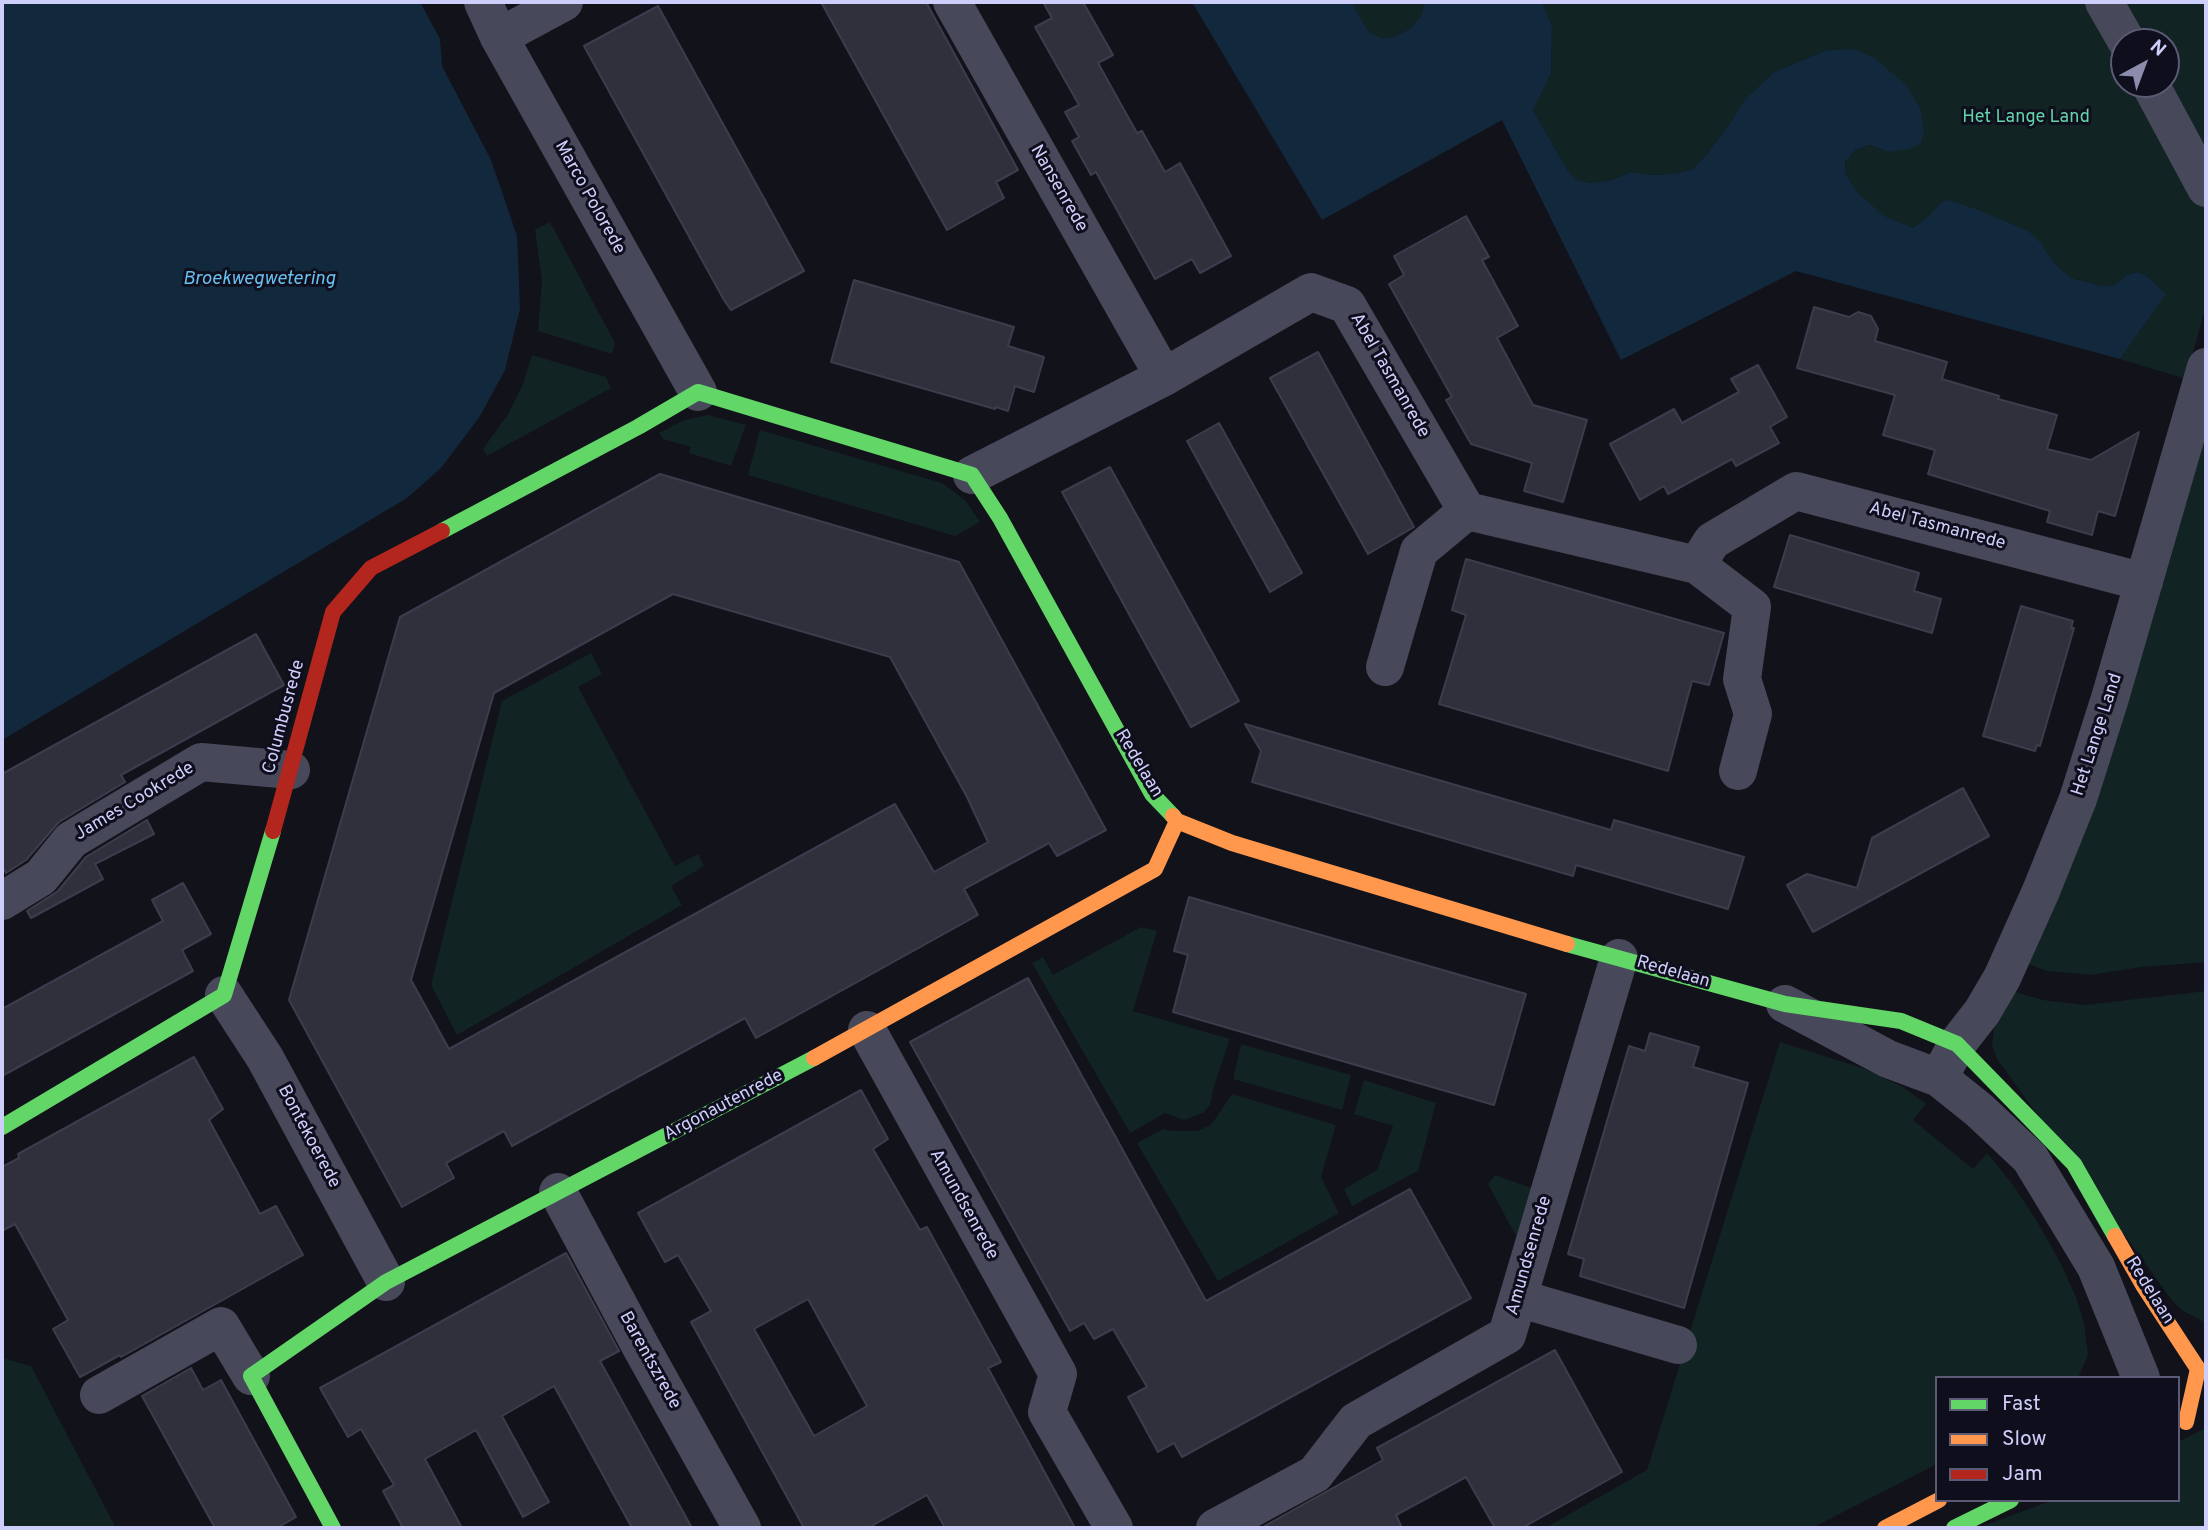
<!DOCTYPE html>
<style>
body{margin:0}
#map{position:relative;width:2208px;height:1530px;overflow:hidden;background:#12121a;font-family:Overpass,sans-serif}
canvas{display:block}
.frame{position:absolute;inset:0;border:4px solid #cecefa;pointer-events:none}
.legend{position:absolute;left:1935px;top:1376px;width:245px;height:126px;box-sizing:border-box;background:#0f0e1d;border:2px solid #5b5b75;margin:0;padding:9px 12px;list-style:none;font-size:21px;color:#cecefa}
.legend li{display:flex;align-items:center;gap:14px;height:35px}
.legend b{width:35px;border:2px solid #5b5b75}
.north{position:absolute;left:2110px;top:28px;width:70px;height:70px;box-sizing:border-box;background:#0f0e1d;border:2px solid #5b5b75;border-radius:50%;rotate:41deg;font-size:19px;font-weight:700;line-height:28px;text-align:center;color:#cecefa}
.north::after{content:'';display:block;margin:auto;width:24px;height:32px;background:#8c8cac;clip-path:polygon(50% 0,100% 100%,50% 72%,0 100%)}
</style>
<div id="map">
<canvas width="2208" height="1530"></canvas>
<div class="frame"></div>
<ul class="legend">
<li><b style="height:9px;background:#63d668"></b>Fast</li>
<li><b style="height:9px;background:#ff974d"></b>Slow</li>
<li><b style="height:9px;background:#b3261e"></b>Jam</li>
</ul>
<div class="north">N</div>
</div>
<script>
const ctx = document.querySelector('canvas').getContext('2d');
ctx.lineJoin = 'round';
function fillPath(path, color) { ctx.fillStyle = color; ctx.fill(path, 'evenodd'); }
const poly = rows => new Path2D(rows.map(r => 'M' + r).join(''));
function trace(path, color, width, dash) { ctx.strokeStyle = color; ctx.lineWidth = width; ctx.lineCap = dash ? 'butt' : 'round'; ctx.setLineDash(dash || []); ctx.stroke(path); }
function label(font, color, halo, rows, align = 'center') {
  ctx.font = font + ' Overpass,sans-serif'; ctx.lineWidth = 6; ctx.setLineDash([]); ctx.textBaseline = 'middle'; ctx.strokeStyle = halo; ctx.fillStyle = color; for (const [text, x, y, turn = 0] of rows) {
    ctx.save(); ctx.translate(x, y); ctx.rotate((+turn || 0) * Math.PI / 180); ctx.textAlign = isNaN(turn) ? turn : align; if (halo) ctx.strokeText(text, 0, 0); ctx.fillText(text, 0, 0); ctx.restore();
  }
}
const green = poly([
 [1351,2,1425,2,1421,16,1411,28,1394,37,1382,38,1369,32],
 [1542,2,2206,2,2206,305,2186,379,2120,359,2166,294,2148,277,2137,272,2127,275,2113,286,2102,286,2071,278,2054,263,2041,243,1939,204,1928,217,1913,228,1884,217,1859,194,1846,175,1845,162,1855,150,1871,145,1889,152,1874,58,1855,49,1827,50,1774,72,1744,100,1731,122,1708,153,1691,170,1672,174,1651,175,1631,172,1612,180,1591,183,1577,180,1568,171,1533,110,1551,74,1552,26],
 [2124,42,2166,42,2166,84,2124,84],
 [550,222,615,343,612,354,538,331,542,281,535,230],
 [532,355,606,377,611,388,487,456,483,449,508,414,523,384],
 [708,415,746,425,731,466,689,453,691,447,663,439,659,433,684,420],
 [2206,419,2206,962,2141,967,2091,975,2047,971,2028,964],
 [760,430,942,483,965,500,980,522,955,536,748,475],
 [591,653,602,674,578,687,675,866,698,854,704,866,671,886,682,905,457,1035,431,985,502,701],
 [1141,927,1157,931,1133,1011,1230,1039,1214,1086,1210,1105,1203,1113,1184,1120,1165,1113,1130,1133,1032,963,1043,957,1053,975],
 [2012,991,2043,1000,2085,1005,2206,991,2206,1323,2183,1311,2171,1299,1997,1059,1992,1046,1995,1021],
 [1780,1042,1865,1069,1903,1087,1926,1104,1913,1120,1973,1169,1987,1153,2014,1186,2038,1223,2060,1262,2076,1297,2084,1323,2088,1355,2078,1378,1937,1378,1937,1464,1812,1528,1545,1528,1647,1470],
 [1241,1044,1351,1075,1342,1110,1233,1079],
 [1364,1080,1436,1103,1418,1171,1352,1206,1344,1189,1377,1170,1393,1126,1354,1114],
 [1232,1094,1336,1125,1321,1177,1339,1213,1218,1281,1137,1143,1163,1129,1173,1131,1197,1131,1211,1125],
 [1495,1175,1532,1188,1517,1238,1488,1184],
 [2,1358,31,1366,116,1528,2,1528],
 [2206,1428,2206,1528,1978,1528,2053,1500,2178,1500,2178,1442]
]);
const water = poly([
 [2,2,420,2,440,39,442,66,491,160,517,236,520,309,505,370,480,416,441,468,407,498,2,740],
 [1192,2,1351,2,1369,32,1382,38,1394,37,1411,28,1421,16,1425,2,1542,2,1552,26,1551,74,1533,110,1568,171,1577,180,1591,183,1612,180,1631,172,1651,175,1672,174,1691,170,1708,153,1731,122,1744,100,1774,72,1827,50,1855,49,1874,58,1905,84,1920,108,1924,132,1920,144,1909,149,1889,152,1870,145,1855,150,1845,162,1846,175,1859,194,1884,216,1913,228,1928,217,1939,204,1948,200,1976,209,2028,231,2041,243,2054,263,2071,278,2102,286,2113,286,2127,275,2138,272,2148,277,2166,294,2120,359,1796,271,1621,360,1502,120,1322,220]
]);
const building = poly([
 [821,2,926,2,1018,170,996,182,1004,198,947,230,821,2],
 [1043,2,1083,2,1113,55,1098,63,1137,133,1142,131,1165,172,1180,163,1231,256,1200,273,1192,259,1155,279,1096,172,1091,175,1072,141,1079,137,1065,112,1079,105,1035,27,1052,18,1043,2],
 [658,6,804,271,731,310,724,300,584,46,658,6],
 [1466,216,1489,257,1482,260,1518,326,1497,338,1533,405,1587,420,1563,502,1524,491,1532,463,1471,444,1446,400,1452,397,1389,284,1404,275,1394,256,1466,216],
 [854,280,1014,327,1008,346,1044,357,1034,392,1015,386,1008,411,996,407,995,409,831,362,854,280],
 [1814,307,1849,317,1858,312,1871,316,1878,329,1875,341,1947,362,1942,379,1999,396,1998,399,2057,415,2047,449,2091,460,2139,432,2115,516,2098,511,2092,535,2047,522,2050,511,1928,474,1935,450,1883,435,1895,395,1797,368,1814,307],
 [1318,352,1414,527,1368,554,1270,378,1318,352],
 [1758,365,1787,417,1770,427,1779,443,1736,466,1732,459,1668,494,1664,486,1640,500,1610,444,1674,409,1682,423,1739,392,1731,379,1758,365],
 [1219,423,1302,573,1270,592,1187,441,1219,423],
 [1110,467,1239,701,1191,727,1062,492,1110,467],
 [660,474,959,562,1106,830,1057,856,1049,843,964,889,978,915,756,1038,745,1018,512,1146,504,1131,446,1163,454,1178,402,1207,289,1000,400,617,660,474],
 [673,594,890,657,967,797,988,842,934,872,895,804,449,1049,411,980,494,693,673,594],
 [1790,535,1919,573,1914,591,1941,599,1932,633,1774,587,1790,535],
 [1466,559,1724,633,1709,685,1692,681,1668,771,1439,704,1466,615,1452,610,1466,559],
 [2021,606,2073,621,2071,628,2074,628,2040,746,2037,745,2035,751,1983,736,2021,606],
 [256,634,284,685,121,775,125,782,59,822,26,860,6,873,2,866,2,774,256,634],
 [1245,724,1611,830,1614,820,1744,857,1728,909,1576,865,1573,876,1252,782,1261,751,1245,724],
 [1963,788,1989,836,1813,932,1787,885,1807,874,1857,888,1872,838,1963,788],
 [147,820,154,834,95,864,103,879,31,918,27,911,58,891,86,857,147,820],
 [183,883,211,934,182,950,193,971,2,1076,2,1009,163,921,152,900,183,883],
 [1189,897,1526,994,1494,1105,1173,1012,1188,955,1174,951,1189,897],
 [1028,978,1206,1301,1410,1189,1471,1298,1182,1457,1174,1443,1158,1452,1128,1397,1147,1387,1113,1329,1094,1339,1084,1323,1070,1331,910,1042,1028,978],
 [1650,1033,1699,1047,1693,1067,1748,1083,1684,1308,1580,1276,1584,1259,1568,1254,1629,1046,1645,1051,1650,1033],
 [194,1057,223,1109,209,1120,260,1214,276,1206,303,1255,121,1357,120,1355,80,1377,53,1329,68,1320,15,1224,2,1231,2,1167,19,1158,18,1154,194,1057],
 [861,1090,888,1139,873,1149,920,1230,927,1227,1001,1362,988,1368,1075,1528,945,1528,927,1495,868,1528,804,1528,691,1322,711,1311,678,1255,665,1262,638,1213,861,1090],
 [808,1299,867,1406,814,1436,754,1329,808,1299],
 [566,1253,619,1351,600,1361,692,1528,632,1528,554,1386,502,1416,549,1502,523,1517,476,1430,425,1459,462,1528,403,1528,383,1491,394,1485,361,1429,348,1437,320,1388,566,1253],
 [1555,1350,1622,1472,1522,1528,1495,1528,1466,1477,1396,1515,1402,1528,1261,1528,1383,1460,1377,1448,1555,1350],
 [191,1368,203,1390,221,1380,296,1517,277,1528,215,1528,142,1396,191,1368]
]);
const street = poly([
 [483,2,499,37,698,392],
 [952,2,1164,377],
 [2104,2,2127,42],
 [499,37,564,2],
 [2150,84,2206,188],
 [972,475,1164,377,1311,292,1347,305,1467,511,1419,551,1385,667],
 [1467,511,1697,565],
 [1738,771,1753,714,1742,679,1752,607,1697,565,1712,541,1796,491,2144,582],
 [2,901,41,877,71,840,201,762,291,770],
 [224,995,265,1058,386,1282],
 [1785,1004,1888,1059,1939,1078,1979,1110,2030,1158,2096,1267,2141,1378],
 [867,1030,1058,1374,1047,1412,1114,1528],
 [1939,1078,1957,1044,1982,1012,2002,978,2041,891,2078,799,2110,698,2206,367],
 [558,1192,641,1347,742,1528],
 [1518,1298,1678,1345],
 [99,1395,221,1326,251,1376],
 [1215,1528,1315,1474,1356,1421,1507,1335,1619,958]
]);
const fast = poly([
 [442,531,638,427,698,392,972,475,1000,518,1152,794,1173,816],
 [1567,944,1785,1004,1901,1021,1957,1044,2074,1164,2115,1236],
 [2,1127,224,995,273,831],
 [333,1528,251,1376,386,1282,814,1058],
 [1954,1528,2011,1500]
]);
const slow = poly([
 [1173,816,1177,821,1232,843,1567,944],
 [814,1058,1155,869,1177,821],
 [2115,1236,2143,1285,2198,1369,2186,1422],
 [1885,1528,1939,1500]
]);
const jam = poly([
 [273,831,333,612,371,568,442,531]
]);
const parkNames = [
 ["Het Lange Land",2026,118]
];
const streetNames = [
 ["Nansenrede",1058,189,60],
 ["Marco Polorede",589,198,61],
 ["Abel Tasmanrede",1389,376,60],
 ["Abel Tasmanrede",1937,527,15],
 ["Columbusrede",285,717,-75],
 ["Het Lange Land",2098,735,-72],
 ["Redelaan",1138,764,59],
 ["James Cookrede",135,802,-31],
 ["Redelaan",1673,973,16],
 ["Argonautenrede",724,1106,-28],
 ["Bontekoerede",308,1137,62],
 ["Amundsenrede",963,1205,61],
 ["Amundsenrede",1530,1256,-74],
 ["Redelaan",2149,1291,58],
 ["Barentszrede",649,1361,61]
];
const waterNames = [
 ["Broekwegwetering",259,280]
];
fillPath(green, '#112322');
fillPath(water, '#12293d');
fillPath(building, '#302f3c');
trace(building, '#3d3c4d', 2);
trace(street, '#474859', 38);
trace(fast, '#63d668', 16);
trace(slow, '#ff974d', 16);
trace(jam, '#b3261e', 16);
label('18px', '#63d2a9', '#0f0e1d', parkNames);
label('18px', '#cecefa', '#0f0e1d', streetNames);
label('italic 19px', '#67c0f0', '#0f0e1d', waterNames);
</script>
